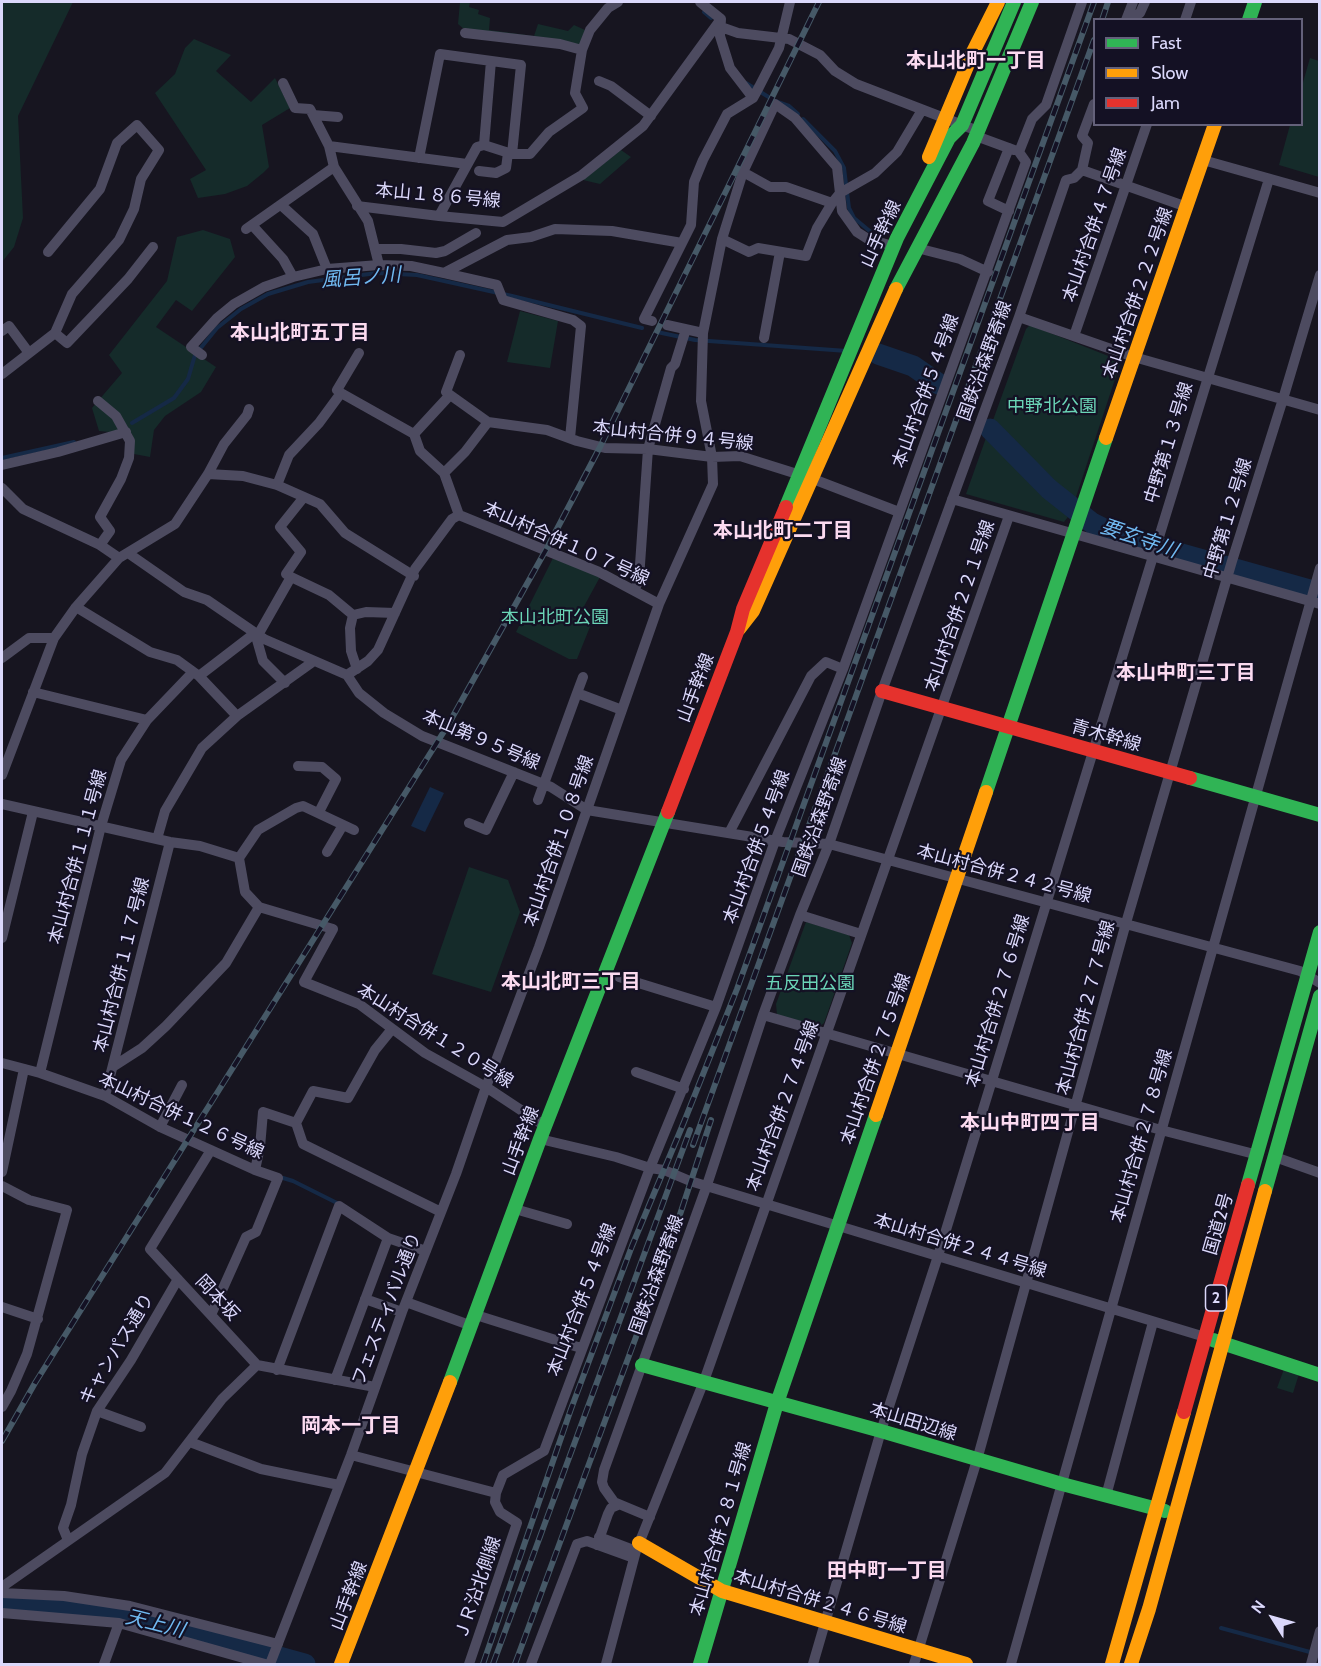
<!DOCTYPE html>
<meta charset="utf-8">
<style>
body{margin:0}
#map{position:relative;width:1321px;height:1666px;overflow:hidden;background:#171520;font-family:Cabin,sans-serif}
canvas{display:block}
.frame{position:absolute;inset:0;border:3px solid #dbd8fb;pointer-events:none}
.legend{position:absolute;left:1093px;top:18px;width:210px;height:108px;box-sizing:border-box;background:#141124;border:2px solid #64617a;margin:0;padding:8px 10px;list-style:none;font-size:18px;color:#dbd8fb}
.legend li{display:flex;align-items:center;gap:12px;height:30px}
.legend b{width:30px;border:2px solid #64617a}
.north{position:absolute;left:1243px;top:1588px;width:60px;height:60px;-webkit-text-stroke:4px #141124;paint-order:stroke;rotate:307deg;font-size:16px;font-weight:700;line-height:24px;text-align:center;color:#dbd8fb}
.north::after{content:'';display:block;margin:auto;width:21px;height:27px;background:#dbd8fb;clip-path:polygon(50% 0,100% 100%,50% 72%,0 100%)}
</style>
<div id="map">
<canvas width="1321" height="1666"></canvas>
<div class="frame"></div>
<ul class="legend">
<li><b style="height:8px;background:#30b455"></b>Fast</li>
<li><b style="height:8px;background:#ff9f0a"></b>Slow</li>
<li><b style="height:8px;background:#e5322d"></b>Jam</li>
</ul>
<div class="north">N</div>
</div>
<script>
const ctx = document.querySelector('canvas').getContext('2d');
ctx.lineJoin = 'round';
function fillPath(path, color) { ctx.fillStyle = color; ctx.fill(path, 'evenodd'); }
const poly = rows => new Path2D(rows.map(r => 'M' + r).join(''));
function trace(path, color, width, dash) { ctx.strokeStyle = color; ctx.lineWidth = width; ctx.lineCap = dash ? 'butt' : 'round'; ctx.setLineDash(dash || []); ctx.stroke(path); }
function label(font, color, halo, rows, align = 'center') {
  ctx.font = font + ' Cabin,"Noto Sans JP",sans-serif'; ctx.lineWidth = 4.5; ctx.setLineDash([]); ctx.textBaseline = 'middle'; ctx.strokeStyle = halo; ctx.fillStyle = color; for (const [text, x, y, turn = 0] of rows) {
    ctx.save(); ctx.translate(x, y); ctx.rotate((+turn || 0) * Math.PI / 180); ctx.textAlign = isNaN(turn) ? turn : align; if (halo) ctx.strokeText(text, 0, 0); ctx.fillText(text, 0, 0); ctx.restore();
  }
}
const green = poly([
 [2,2,73,2,18,116,23,218,14,247,2,262],
 [460,2,470,2,469,7,479,10,478,14,490,18,489,30,534,36,538,24,568,31,574,25,585,30,580,47,466,31,458,24],
 [194,39,231,55,216,71,251,102,275,78,290,108,262,125,269,167,263,173,247,186,225,194,198,198,190,179,206,170,155,93,175,74,185,48],
 [1310,58,1319,61,1319,177,1279,165,1290,125,1302,124,1302,86],
 [621,150,631,157,600,184,583,180],
 [203,230,230,239,235,257,192,311,176,300,156,327,216,367,201,392,165,416,154,430,150,457,134,454,132,434,99,431,92,408,122,373,109,355,167,281,177,237],
 [520,311,558,321,550,368,507,362],
 [1030,325,1121,361,1074,503,1051,485,992,423,1026,329],
 [987,435,1071,513,1064,522,966,494],
 [553,558,600,577,582,610,594,617,577,659,569,659,516,632],
 [469,867,508,880,520,912,491,992,432,974],
 [806,922,849,935,852,943,824,1023,819,1027,777,1015,776,1004],
 [1284,1369,1299,1374,1293,1393,1277,1388]
]);
const water = poly([
 [430,787,444,793,425,832,411,826]
]);
const stream = poly([
 [704,12,711,18],
 [746,83,775,101,789,106,798,114],
 [803,119,835,151,844,168,849,208,854,218,872,233,881,236],
 [657,332,695,340,847,351],
 [132,423,174,398,188,379,195,355,217,328,241,309,268,294,308,282,377,273,417,275,512,296,642,328],
 [2,458,74,442],
 [283,1178,293,1181,339,1204],
 [1221,1628,1310,1652]
]);
const river = poly([
 [878,354,913,366,939,384],
 [990,429,1049,489,1092,523,1118,536,1320,593],
 [2,1601,127,1615,305,1664]
]);
const street = poly([
 [700,2,721,19,720,36,730,68,753,98],
 [1126,20,1133,2],
 [1127,20,1140,13,1145,2],
 [1185,20,1191,2],
 [721,27,738,33,789,39,820,55,835,71,856,84,978,131],
 [465,33,560,44,582,50,590,30,608,8,618,2],
 [599,81,611,86,651,116],
 [283,83,295,108,310,109,329,146,334,167,368,221,379,265],
 [313,115,338,117],
 [976,136,1014,150],
 [484,145,491,61],
 [329,146,467,164],
 [1009,148,988,201,1009,211],
 [1019,152,1032,119,1046,105,1082,2],
 [419,158,440,54,521,65,512,154],
 [1203,160,1320,193],
 [1082,170,1187,207],
 [479,171,496,173,506,168,508,153],
 [743,172,770,187,786,187,832,203,840,193,875,173,897,152,922,110],
 [281,205,313,234,327,269],
 [357,206,439,216,503,222,582,175,643,126,721,19],
 [439,216,477,147,484,145,512,154,530,154,549,132,583,108,575,93,582,50],
 [252,225,283,259,293,277],
 [246,229,334,167],
 [722,239,749,252,758,248,806,256,817,228,832,203],
 [917,248,960,259,988,272],
 [376,249,401,249,436,253,445,251,476,233],
 [444,273,507,240,531,237,555,229,612,231,682,243],
 [1019,317,1134,357,1320,410],
 [652,321,644,319,691,225,694,182,703,160,727,114,753,98,759,87,779,48,790,2],
 [667,325,703,333],
 [2,331,9,326,29,353],
 [55,333,67,343,128,279,153,247],
 [1074,336,1147,124],
 [764,338,780,252],
 [202,355,191,347,217,318,234,304,264,287,293,277,327,269,379,265,411,266,444,273,497,285,503,300,573,320,581,326,570,438],
 [460,355,446,392,488,422,547,430,577,441,605,448,648,449,712,457,740,456,813,479,899,512],
 [2,374,55,333,72,294,119,240,134,209,141,179,159,150,137,125,117,143,100,189,48,252],
 [341,393,414,434],
 [450,395,414,434,420,451,444,473,459,515],
 [98,401,116,416,130,441,129,458,121,479,100,517,110,531,100,545],
 [2,465,58,452,126,432],
 [444,473,465,452,488,422],
 [208,474,243,476,277,485,320,504,345,533,414,576],
 [277,485,289,455,319,423,341,393,337,390,359,353],
 [2,488,23,509,100,545,119,558],
 [952,499,1320,604],
 [459,515,599,572,659,604],
 [128,553,184,592,207,600,264,639,347,675,359,693,384,713,422,736,551,787,587,810,783,842,829,844,1300,971,1320,983],
 [291,577,329,595,353,615,366,612,395,613],
 [635,589,639,579,648,449,671,368,675,364,686,329],
 [76,607,150,652,177,660,199,676,237,716],
 [353,615,350,628,351,651,357,669],
 [258,635,291,577,286,574,301,552,280,527,304,497],
 [2,658,29,638,54,638],
 [347,675,368,661,378,650,415,569,452,519,459,515],
 [199,676,255,633,263,661,285,683],
 [33,692,147,720],
 [577,693,583,677],
 [298,766,322,767,336,779,319,812],
 [2,775,54,638,76,607,119,558,175,524,208,474,224,444,247,415,249,409],
 [538,800,577,693,622,710],
 [2,804,170,842,200,846,239,858],
 [469,823,486,830,514,772],
 [729,833,811,676,826,662,843,669],
 [157,839,165,811,202,748,237,716,314,661],
 [327,852,343,825],
 [259,907,245,892,239,858,258,830,296,808,303,806,354,830],
 [800,915,861,934],
 [2,938,33,812],
 [619,977,716,1007],
 [763,1015,1161,1130,1258,1155],
 [2,1063,40,1073,105,1096,160,1127,255,1170,278,1178,256,1232,246,1237,211,1315],
 [114,1066,142,1048,166,1026,226,963,259,907,333,929,304,982,359,1004,425,1053,486,1087,545,1126],
 [636,1072,684,1089],
 [40,1073,101,826,121,760,147,720,192,673],
 [105,1096,170,842],
 [296,1123,313,1091,348,1098,375,1050,392,1029],
 [160,1127,182,1085],
 [540,1139,616,1157,650,1168,664,1170,690,1181,1205,1337],
 [211,1150,150,1249,257,1365,375,1387],
 [1275,1157,1320,1173],
 [255,1170,260,1147,263,1112,296,1123,303,1144,441,1212],
 [2,1172,24,1069],
 [2,1186,29,1200,67,1210,27,1354,11,1391,2,1407],
 [515,1209,567,1224],
 [365,1299,402,1312],
 [406,1302,472,1326],
 [2,1307,38,1319],
 [476,1315,581,1348],
 [277,1370,339,1206,388,1238,426,1251],
 [335,1380,388,1238],
 [97,1411,141,1427],
 [190,1442,261,1469,339,1485],
 [351,1455,496,1493],
 [1106,1496,1153,1322],
 [650,1517,614,1502,604,1488,602,1482,604,1470,707,1185,763,1015,800,915,829,844,882,691,1019,317,1066,180,1074,178,1082,170,1088,143,1082,136,1094,104],
 [599,1537,636,1551],
 [68,1540,63,1528,71,1505,82,1454,97,1411,131,1360,178,1279],
 [597,1545,608,1514,611,1508,618,1505],
 [2,1587,165,1473,222,1399,257,1365],
 [2,1593,64,1596,130,1606,278,1644],
 [2,1613,119,1623,265,1664],
 [104,1664,119,1623],
 [270,1664,351,1455,402,1312,456,1174,486,1087,539,947,659,604,713,484,712,457,701,401,703,333,722,239,743,172,775,104,795,118,837,167,842,211,857,232,868,239,893,246],
 [469,1664,517,1523,500,1512,495,1502,496,1493,503,1475,544,1451,650,1168,716,1007,775,841,843,669,1026,162,1019,152],
 [531,1664,577,1544,587,1541,634,1558],
 [606,1664,636,1551,704,1381,1009,516],
 [813,1664,881,1431,938,1256,1269,179],
 [914,1664,977,1460,1126,923,1232,561,1283,399,1320,275],
 [1011,1664,1320,568],
 [1311,1664,1320,1631]
]);
const fast = poly([
 [1249,20,1255,2],
 [896,289,973,143,1032,2],
 [786,507,897,238,949,138,962,125,1014,2],
 [1190,778,1320,815],
 [986,792,1106,438],
 [1248,1185,1320,932],
 [1265,1191,1320,996],
 [1213,1340,1320,1375],
 [642,1365,881,1431,1062,1484,1165,1511],
 [450,1382,540,1139,668,812],
 [700,1664,777,1403,876,1115]
]);
const slow = poly([
 [929,157,973,52,998,2],
 [1106,438,1215,124],
 [739,629,753,611,896,289],
 [876,1115,986,792],
 [639,1543,722,1591,966,1664],
 [341,1664,450,1382],
 [1112,1664,1184,1412],
 [1131,1664,1149,1609,1265,1191]
]);
const jam = poly([
 [882,691,1190,778],
 [668,812,737,632,743,609,786,507],
 [1184,1412,1248,1185]
]);
const rail = poly([
 [1102,20,1108,2],
 [693,1145,1094,40],
 [2,1441,35,1383,448,725,547,548,600,447,819,2],
 [483,1664,571,1409,632,1246,684,1122,737,989,1094,2],
 [493,1664,690,1130],
 [515,1664,670,1245,711,1120]
]);
const shields = [
 [1216,1298,21]
];
const shieldNames = [
 ["2",1216,1298]
];
const streetNames = [
 ["本山１８６号線",438,196,5],
 ["本山村合併４７号線",1095,225,-71],
 ["山手幹線",881,234,-65],
 ["本山村合併２２２号線",1138,293,-71],
 ["国鉄沿森野寄線",985,361,-70],
 ["本山村合併５４号線",926,391,-70],
 ["本山村合併９４号線",673,436,6],
 ["中野第１３号線",1169,443,-73],
 ["中野第１２号線",1228,519,-73],
 ["本山村合併１０７号線",566,544,24],
 ["本山村合併２２１号線",960,606,-71],
 ["山手幹線",696,688,-69],
 ["青木幹線",1106,736,16],
 ["本山第９５号線",481,740,23],
 ["国鉄沿森野寄線",820,817,-70],
 ["本山村合併１０８号線",559,841,-71],
 ["本山村合併５４号線",757,847,-70],
 ["本山村合併１１１号線",78,857,-75],
 ["本山村合併２４２号線",1004,874,15],
 ["本山村合併１１７号線",122,965,-76],
 ["本山村合併２７６号線",998,1001,-73],
 ["本山村合併２７７号線",1086,1008,-75],
 ["本山村合併１２０号線",435,1036,32],
 ["本山村合併２７５号線",876,1059,-71],
 ["本山村合併２７４号線",783,1106,-70],
 ["本山村合併１２６号線",181,1116,25],
 ["本山村合併２７８号線",1142,1136,-74],
 ["山手幹線",521,1141,-69],
 ["国道2号",1219,1224,-74],
 ["本山村合併２４４号線",960,1246,17],
 ["国鉄沿森野寄線",657,1275,-70],
 ["岡本坂",217,1298,47],
 ["本山村合併５４号線",582,1300,-69],
 ["フェスティバル通り",387,1309,-69],
 ["キャンパス通り",117,1349,-59],
 ["本山田辺線",913,1422,17],
 ["本山村合併２８１号線",721,1529,-74],
 ["ＪＲ沿北側線",478,1588,-71],
 ["山手幹線",349,1596,-69],
 ["本山村合併２４６号線",820,1602,17]
];
const parkNames = [
 ["中野北公園",1052,407],
 ["本山北町公園",555,618],
 ["五反田公園",810,984]
];
const neighbourhoodNames = [
 ["本山北町一丁目",976,61],
 ["本山北町五丁目",300,333],
 ["本山北町二丁目",783,531],
 ["本山中町三丁目",1186,673],
 ["本山北町三丁目",571,982],
 ["本山中町四丁目",1030,1123],
 ["岡本一丁目",351,1426],
 ["田中町一丁目",887,1571]
];
const waterNames = [
 ["風呂ノ川",361,278,-4],
 ["要玄寺川",1139,539,19],
 ["天上川",155,1624,14]
];
fillPath(green, '#152b2a');
fillPath(water, '#152946');
trace(stream, '#152946', 4);
trace(river, '#152946', 21);
trace(street, '#4d4b60', 10);
trace(fast, '#30b455', 14);
trace(slow, '#ff9f0a', 14);
trace(jam, '#e5322d', 14);
trace(rail, '#465967', 6);
trace(rail, '#141124', 4, [11]);
for (const [x, y, w] of shields) { const box = new Path2D(); box.roundRect(x - w / 2, y - 13, w, 26, 4.5); ctx.fillStyle = '#141124'; ctx.fill(box); trace(box, '#dbd8fb', 1.5); }
label('bold 16px', '#dbd8fb', null, shieldNames);
label('18px', '#dbd8fb', '#141124', streetNames);
label('18px', '#6bd5b7', '#141124', parkNames);
label('bold 20px', '#fbdaf0', '#141124', neighbourhoodNames);
label('italic 20px', '#70b9f1', '#141124', waterNames);
</script>
